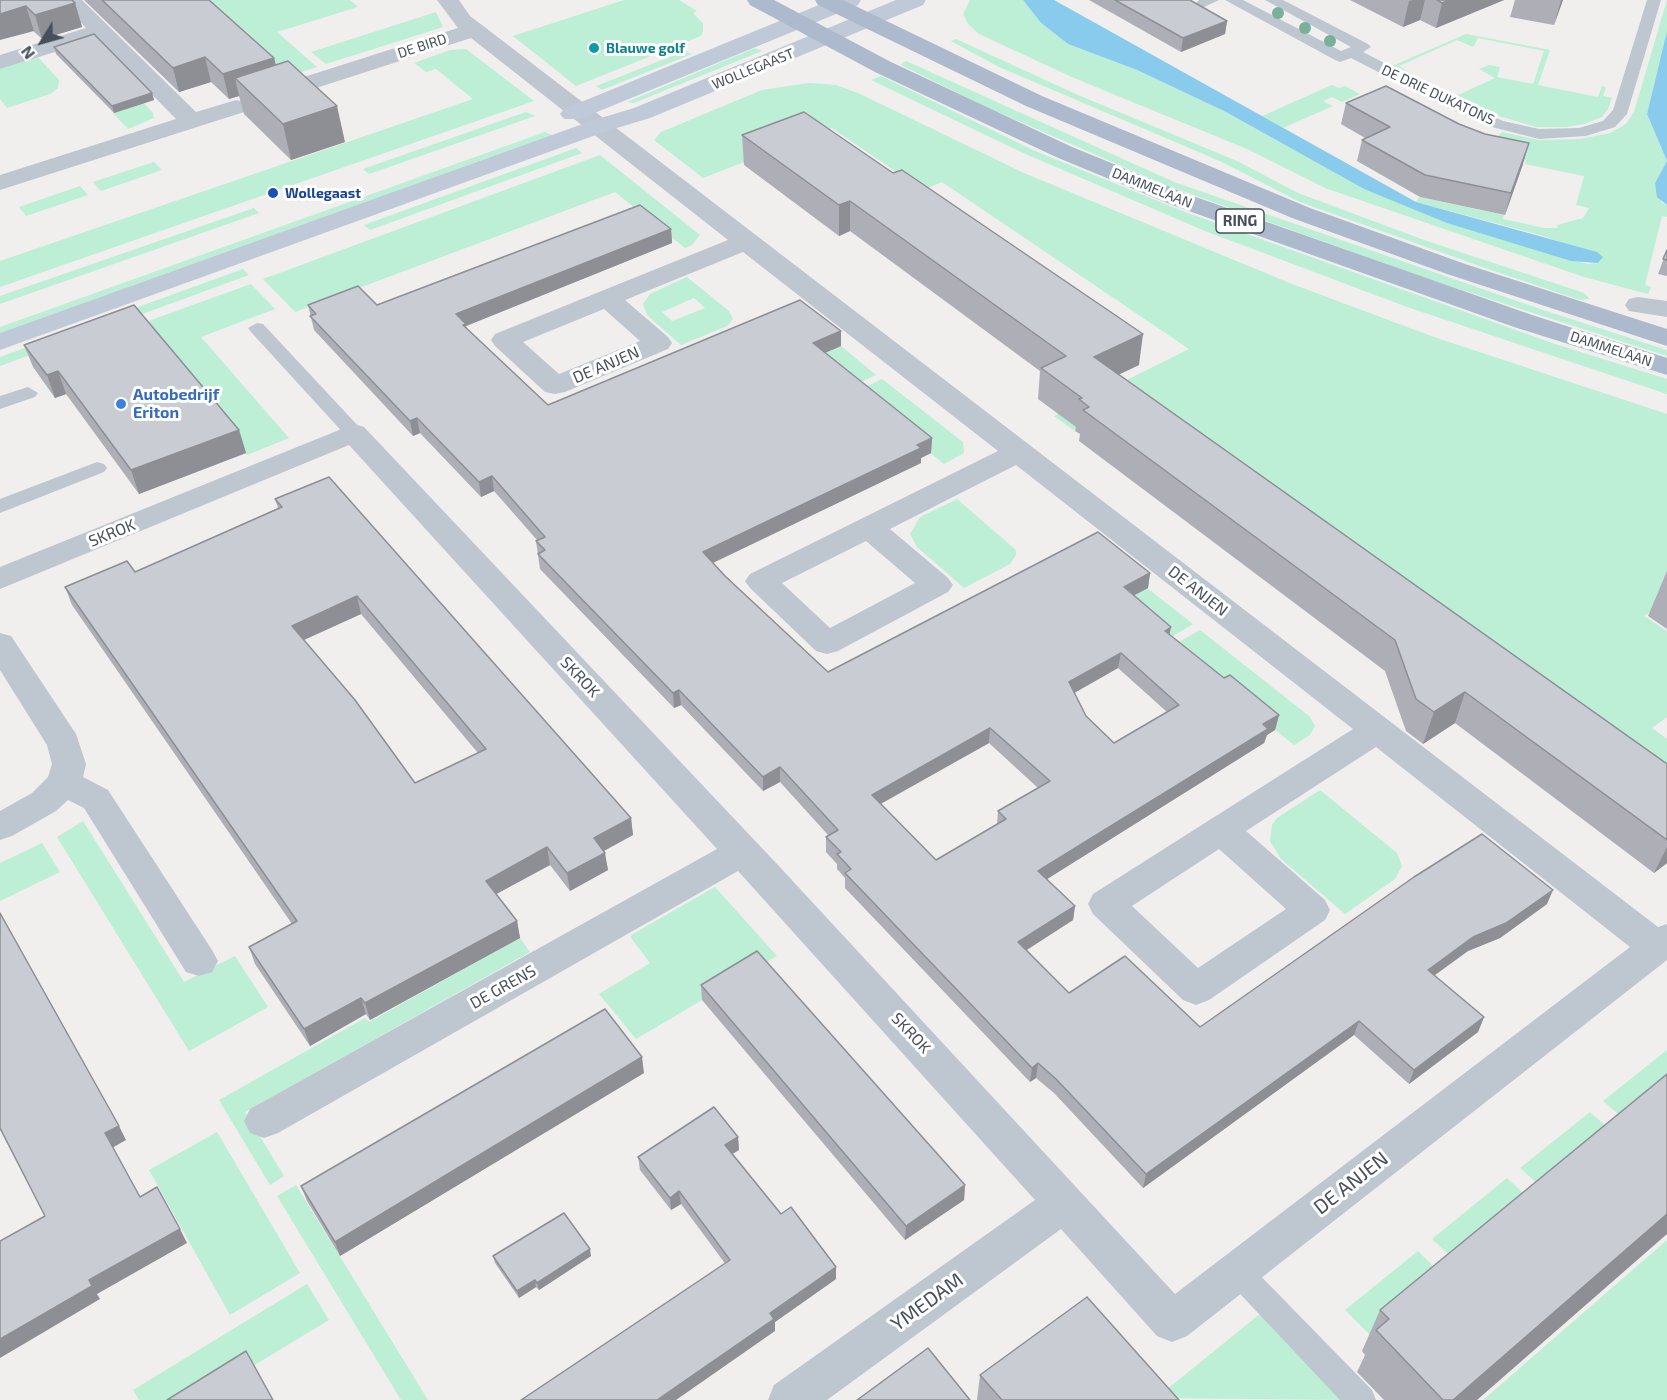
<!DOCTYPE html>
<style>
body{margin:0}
#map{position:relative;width:1667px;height:1400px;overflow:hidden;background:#f1eeee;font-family:"Exo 2",sans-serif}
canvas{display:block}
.north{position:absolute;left:12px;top:12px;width:60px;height:60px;-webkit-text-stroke:4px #fff;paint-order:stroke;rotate:233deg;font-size:16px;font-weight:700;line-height:24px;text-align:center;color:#464f5b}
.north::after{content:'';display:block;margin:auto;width:21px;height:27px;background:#464f5b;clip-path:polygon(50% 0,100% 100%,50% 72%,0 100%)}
</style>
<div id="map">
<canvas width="1667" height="1400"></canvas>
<div class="north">N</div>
</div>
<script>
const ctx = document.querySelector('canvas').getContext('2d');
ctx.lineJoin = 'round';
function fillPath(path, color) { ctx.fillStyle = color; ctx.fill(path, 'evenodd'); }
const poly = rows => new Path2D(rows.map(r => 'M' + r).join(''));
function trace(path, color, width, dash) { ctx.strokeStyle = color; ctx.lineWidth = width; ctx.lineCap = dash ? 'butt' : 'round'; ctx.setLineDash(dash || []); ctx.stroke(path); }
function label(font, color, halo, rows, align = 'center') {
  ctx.font = font + ' "Exo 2",sans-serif'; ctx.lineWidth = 6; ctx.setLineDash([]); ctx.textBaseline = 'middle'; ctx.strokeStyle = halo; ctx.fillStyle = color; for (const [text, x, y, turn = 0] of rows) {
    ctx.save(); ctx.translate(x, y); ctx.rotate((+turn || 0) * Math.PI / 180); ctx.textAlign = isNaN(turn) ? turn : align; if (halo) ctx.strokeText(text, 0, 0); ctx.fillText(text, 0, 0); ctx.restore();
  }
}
const green = poly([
 [192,0,350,0,358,7,277,32,317,67,279,79],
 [624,0,679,0,697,11,693,13,703,23,703,31,701,36,576,86,513,36],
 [970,0,1023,0,1041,23,1068,44,1137,70,1226,112,1364,189,1519,244,1587,264,1598,263,1603,257,1540,235,1416,202,1419,197,1504,215,1503,219,1544,228,1558,228,1557,225,1583,218,1589,208,1576,205,1584,176,1525,164,1526,160,1503,155,1498,136,1502,132,1538,140,1580,139,1610,133,1626,124,1634,112,1667,0,1667,31,1647,114,1667,161,1655,183,1662,203,1667,205,1667,217,1662,216,1645,285,1651,287,1648,294,1584,277,1325,188,1247,149,1074,78,979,34,968,24,963,14],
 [436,12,443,27,326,64,311,52],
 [1466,34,1550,50,1538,85,1598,97,1602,86,1606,87,1603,96,1612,98,1608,109,1602,117,1584,124,1567,127,1536,127,1482,111,1436,88,1456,96,1495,78,1479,69,1489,65,1500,67,1497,77,1533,84,1544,51,1478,38,1473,47,1457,40,1399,66,1413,75,1392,66],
 [956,39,1078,95,1237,161,1298,193,1424,240,1584,293,1590,299,1580,300,1488,269,1300,202,1222,162,999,67,951,41],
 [755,48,762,51,634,103,627,102],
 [466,49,534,101,0,287,0,261,473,99,436,69,426,72,414,63,450,50],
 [685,51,692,54,602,90,596,86],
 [38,57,59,80,58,88,50,94,7,108,0,99,0,69],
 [906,61,1174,182,1543,310,1667,350,1667,356,1431,280,1163,184,984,106,901,65],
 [881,76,1035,151,1185,212,1555,344,1667,379,1667,394,1407,307,1205,231,1021,152,871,80],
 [809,83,836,85,858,93,1024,173,1292,284,1434,337,1667,414,1667,601,1644,616,1667,631,1667,717,1652,728,1667,739,1667,804,1119,407,1073,430,1054,416,1189,349,942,182,923,190,832,128,703,178,654,140,661,132,762,90],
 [1332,85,1339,88,1345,86,1360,94,1342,102,1332,97,1323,101,1333,106,1283,128,1262,116],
 [144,103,153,113,154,118,128,129,113,113],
 [526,112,535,116,369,174,363,169],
 [545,132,552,135,0,333,0,327],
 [576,148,582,153,370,230,364,225],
 [600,155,700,235,692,245,685,248,615,192,295,312,263,279],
 [154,162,162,170,101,191,93,182],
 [80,186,88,195,26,216,19,207],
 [254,208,259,213,0,304,0,296],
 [243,269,249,275,0,366,0,357],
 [687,277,729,311,733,319,727,326,681,345,647,315,643,304,650,294],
 [694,298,705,308,672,321,662,312],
 [251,284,275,309,201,337,289,438,247,455,140,324],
 [841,346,876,375,850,387,814,358],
 [882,379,963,442,964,453,944,464,855,392],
 [957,499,1016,550,1016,555,1010,564,964,588,917,547,910,534,920,517],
 [1147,588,1193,624,1165,641,1119,604],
 [1200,630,1309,716,1315,726,1310,735,1294,745,1172,646],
 [1320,790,1397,853,1402,866,1395,879,1345,914,1281,859,1270,841,1272,825,1277,818],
 [83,821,184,982,235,956,268,1007,189,1051,57,837],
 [42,843,60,872,0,901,0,863],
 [715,887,777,956,636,1039,599,994,650,963,631,938,631,935],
 [520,938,530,952,245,1112,284,1176,270,1185,219,1100,365,1018,369,1022],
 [1667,1050,1667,1095,1631,1125,1603,1101],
 [1590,1112,1617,1136,1548,1193,1520,1168],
 [217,1132,300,1273,230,1315,149,1170],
 [1507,1178,1535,1204,1460,1265,1432,1239],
 [296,1185,428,1400,401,1400,277,1196],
 [1667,1240,1667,1400,1483,1400],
 [1418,1251,1445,1278,1373,1338,1345,1310],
 [307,1284,329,1320,197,1400,139,1400,133,1390],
 [1261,1313,1343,1400,1158,1398,1171,1386]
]);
const water = poly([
 [1023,0,1054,0,1416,202,1597,252,1603,257,1598,263,1571,261,1447,223,1364,189,1226,112,1137,70,1068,44,1041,23],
 [1667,31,1667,205,1657,197,1655,183,1667,161,1647,114]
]);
const lane = poly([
 [1199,0,1219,0,1202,8,1195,4,1199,0],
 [1225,0,1243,0,1341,51,1351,47,1265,0,1283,0,1368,44,1371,47,1363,52,1458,101,1503,121,1539,129,1579,128,1603,121,1613,110,1647,0,1661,0,1627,114,1615,127,1586,136,1539,139,1492,127,1446,107,1351,58,1340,62,1335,60,1225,0],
 [257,323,263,324,361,429,364,433,361,437,347,437,251,332,248,328,257,323],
 [28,387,38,393,35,397,0,409,0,396,28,387],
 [97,462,104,464,107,468,104,472,0,513,0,499,97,462],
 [1237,1258,1247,1262,1372,1390,1376,1400,1340,1400,1227,1280,1223,1271,1227,1262,1237,1258]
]);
const street = poly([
 [59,0,82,0,196,112,236,100,244,102,248,107,244,112,0,190,0,175,176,119,97,39,0,69,0,55,86,28,59,0],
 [437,0,459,0,470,16,482,25,1658,927,1667,924,1667,960,1187,1336,1172,1342,1157,1336,1061,1229,827,1400,768,1400,774,1385,1035,1200,738,871,278,1133,264,1138,250,1133,244,1121,250,1109,717,849,349,445,0,589,0,567,354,424,364,427,777,864,1175,1294,1630,947,1376,747,1246,831,1325,900,1330,910,1325,920,1209,1000,1196,1005,1183,1000,1093,914,1088,904,1093,894,1353,729,1016,465,890,529,948,578,953,585,948,592,838,651,827,654,816,651,750,588,745,581,750,574,998,451,743,252,625,300,668,337,672,343,668,349,565,392,555,394,545,392,495,346,491,340,495,334,728,240,471,38,276,101,260,101,256,96,260,91,458,28,437,0],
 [604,309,640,341,559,374,523,342,604,309],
 [866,541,915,583,830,628,782,583,866,541],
 [1219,849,1286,909,1198,968,1132,906,1219,849],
 [1638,297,1667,301,1667,317,1629,311,1625,305,1629,299,1638,297],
 [0,633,11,636,76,734,86,764,83,777,108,790,212,950,218,961,212,972,199,976,186,972,84,808,68,800,56,811,12,836,0,840,0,811,32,793,48,777,52,764,47,745,0,670,0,633]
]);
const secondary = poly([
 [831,0,861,0,858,5,580,119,564,119,560,114,564,109,831,0],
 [896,0,926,0,923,5,650,118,607,131,0,350,0,333,591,121,634,108,896,0]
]);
const primary = poly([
 [747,0,774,0,891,62,1072,147,1190,195,1532,315,1667,358,1667,375,1514,327,1172,205,1056,157,875,72,750,5,747,0],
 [815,0,843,0,1042,96,1310,208,1465,264,1667,329,1667,346,1447,274,1292,218,1026,106,818,5,815,0]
]);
const trees = [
 [1278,13],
 [1305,28],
 [1330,41]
];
const wall = poly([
 [0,0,75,3,82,27,42,39],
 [84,0,209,0,274,58,276,65,345,142,291,160,244,114,239,96,229,99,211,82,179,92],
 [1089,0,1190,0,1227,21,1225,34,1181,52],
 [1350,0,1504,0,1436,28,1420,20,1403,27],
 [1515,0,1563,0,1554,25,1510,17],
 [54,47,152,93,154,100,114,113,56,54],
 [1346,103,1523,164,1505,215,1420,197,1357,161,1362,140,1365,138,1341,124],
 [742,135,1139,365,1119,374,1667,764,1667,863,1654,873,1455,723,1423,744,1406,731,1385,671,1079,441,1080,434,1075,431,1076,427,1038,399,1040,371,850,231,839,236,744,165],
 [671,229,672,243,466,326,467,329,548,405,841,346,825,353,932,438,931,453,921,458,921,463,713,563,725,576,828,672,1150,573,1148,588,1133,596,1170,635,1224,678,1279,715,1275,730,1267,735,1264,743,1047,879,1075,906,1073,920,1027,950,1069,993,1200,1027,1547,904,1500,938,1468,951,1434,976,1484,1017,1478,1032,1409,1084,1354,1035,1143,1188,1054,1093,1036,1078,1030,1082,845,888,845,878,837,869,837,864,826,852,826,837,829,836,780,782,763,791,681,705,674,708,540,569,536,541,537,540,494,491,481,497,420,433,413,436,314,330,308,305,377,305],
 [1118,668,1167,712,1114,743,1086,716,1074,693],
 [989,743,1038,788,998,811,997,824,936,860,881,804],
 [1667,250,1667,276,1658,274],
 [24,345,239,430,246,453,139,494,66,394,55,398,33,367],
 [275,499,631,818,633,835,604,851,608,870,570,891,550,865,496,894,517,921,520,938,370,1020,366,1014,310,1046,255,964,249,947,292,924,72,605,65,587,135,572,278,508],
 [361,614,478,753,415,783,304,640],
 [1667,571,1667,629,1648,616],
 [701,985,965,1185,964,1200,905,1240,702,1000],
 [644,1073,340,1256,307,1201,301,1186],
 [738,1137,739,1150,732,1154,781,1214,836,1267,836,1279,775,1322,775,1331,681,1204,671,1210,640,1170,638,1157],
 [493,1256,591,1256,539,1290,536,1287,519,1298,495,1263],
 [1380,1310,1477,1400,1384,1400,1357,1372,1365,1355,1362,1351],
 [980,1375,1179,1400,977,1400]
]);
const shadedWall = poly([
 [1413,0,1425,0,1420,20,1403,27,1409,1],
 [1449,0,1504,0,1436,28,1442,3],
 [1561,0,1563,0,1554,25],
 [75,3,82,27,42,39,35,15],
 [26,6,34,31,0,40,0,14],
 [1227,21,1225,34,1181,52,1183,38],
 [205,57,211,82,179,92,173,68],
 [274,58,280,83,235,78,239,96,229,99,223,74],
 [152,93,154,100,114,113,112,106],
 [337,106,345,142,291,160,283,124],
 [1529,143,1523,164,1505,215,1511,193],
 [850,201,850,231,839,236,839,205],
 [671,229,672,243,466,326,468,338,456,314],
 [841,331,841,346,813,358,813,343],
 [1143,334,1139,365,1091,388,1094,357],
 [58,371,66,394,55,398,47,375],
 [417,418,420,433,413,436,410,421],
 [239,430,246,453,139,494,131,470],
 [932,438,931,453,921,458,921,463,704,567,703,552],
 [492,476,494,491,481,497,479,482],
 [1150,573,1148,588,1121,602,1124,587],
 [357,596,361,614,297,643,292,626],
 [1171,627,1168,642,1165,631],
 [1121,653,1118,668,1067,697,1069,682],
 [679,690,681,705,674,708,673,693],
 [1465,692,1455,723,1423,744,1434,712],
 [1279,715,1275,730,1267,735,1264,743,1036,886,1038,871],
 [990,728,989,743,871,809,872,795],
 [780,767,780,782,763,791,763,777],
 [631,818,633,835,596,855,594,838],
 [547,847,550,865,489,898,486,881],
 [1667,847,1667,863,1654,873],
 [605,853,608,870,570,891,567,873],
 [1553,890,1547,904,1500,938,1468,951,1422,984,1428,970,1473,937],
 [1075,906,1073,920,1017,956,1018,942],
 [517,921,520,938,370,1020,365,1003],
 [361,998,366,1014,310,1046,304,1029],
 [1484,1017,1478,1032,1409,1084,1414,1070],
 [1359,1021,1354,1035,1143,1188,1146,1174],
 [642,1057,644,1073,340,1256,335,1242],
 [1038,1063,1036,1078,1030,1082,1032,1068],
 [119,1126,126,1140,112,1148,105,1133],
 [738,1137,739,1150,726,1158,725,1145],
 [965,1185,964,1200,905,1240,906,1226],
 [679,1191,681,1204,671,1210,670,1198],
 [1667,1214,1667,1234,1477,1400,1453,1400],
 [180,1229,187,1243,97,1294,100,1299,0,1358,0,1339,89,1280],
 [590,1249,591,1256,539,1290,537,1283],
 [836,1267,836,1279,775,1322,775,1331,676,1400,657,1400,770,1313],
 [535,1280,536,1287,519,1298,517,1291]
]);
const building = poly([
 [0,0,72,0,75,3,35,15,26,6,0,14,0,0],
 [102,0,209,0,274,58,223,74,205,57,173,68,102,0],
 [1115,0,1190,0,1227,21,1183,38,1115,0],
 [1437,0,1449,0,1442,3,1437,0],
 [94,34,152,93,112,106,54,47,94,34],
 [288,61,337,106,283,124,235,78,288,61],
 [1386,86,1459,124,1485,134,1529,143,1511,193,1425,175,1362,140,1390,127,1346,103,1386,86],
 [804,112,893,173,902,170,1143,334,1094,357,1667,764,1667,840,1465,692,1434,712,1416,699,1395,640,1083,410,1089,407,1079,399,1082,398,1041,368,1066,356,850,201,839,205,742,135,804,112],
 [640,205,671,229,456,314,466,324,463,325,548,405,800,300,841,331,813,343,932,438,917,445,921,448,703,552,725,576,828,672,1098,532,1150,573,1124,587,1171,627,1165,631,1224,678,1230,675,1279,715,1263,724,1268,729,1038,871,1075,906,1018,942,1069,993,1125,956,1200,1027,1414,877,1482,834,1553,890,1506,923,1473,937,1428,970,1484,1017,1414,1070,1359,1021,1146,1174,1056,1079,1038,1063,1032,1068,845,873,851,869,837,854,841,852,826,837,838,830,780,767,763,777,679,690,673,693,538,554,545,550,536,541,545,537,492,476,479,482,417,418,410,421,310,316,316,314,308,305,358,286,377,305,640,205],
 [1121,653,1179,705,1114,743,1086,716,1069,682,1121,653],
 [990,728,1050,781,998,811,1006,819,936,860,872,795,990,728],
 [1667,250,1667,260,1663,259,1667,250],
 [134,305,239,430,131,470,58,371,47,375,24,345,134,305],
 [329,477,631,818,594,838,605,853,567,873,547,847,486,881,517,921,365,1003,361,998,304,1029,249,947,297,921,65,587,127,561,135,572,282,507,275,499,329,477],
 [357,596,486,749,415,783,355,700,292,626,357,596],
 [0,913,119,1126,105,1133,140,1197,157,1187,180,1229,89,1280,92,1286,0,1339,0,1241,45,1216,0,1128,0,913],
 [757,951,965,1185,906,1226,701,985,757,951],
 [605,1009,642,1057,335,1242,301,1186,605,1009],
 [1667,1074,1667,1214,1453,1400,1443,1400,1376,1330,1389,1319,1380,1310,1667,1074],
 [714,1107,738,1137,725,1145,781,1214,791,1207,836,1267,770,1313,774,1319,657,1400,521,1400,730,1260,679,1191,670,1198,638,1157,714,1107],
 [564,1213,590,1249,537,1283,535,1280,517,1291,493,1256,564,1213],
 [1087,1297,1179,1400,1002,1400,980,1375,1087,1297],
 [928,1348,970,1400,857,1400,928,1348],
 [246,1351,273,1400,167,1400,246,1351]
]);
const markers = [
 [594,48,6,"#0f9aa8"],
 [273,193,6,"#1a4fb4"],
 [121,404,6,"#3f7fe0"]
];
const farStreetnames = [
 ["DE BIRD",422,46,-18],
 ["WOLLEGAAST",753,69,-22],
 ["DE DRIE DUKATONS",1438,95,25],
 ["DAMMELAAN",1152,188,22],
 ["DAMMELAAN",1611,349,18]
];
const farCulturenames = [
 ["Blauwe golf",606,48]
];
const farTransitnames = [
 ["Wollegaast",285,193]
];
const shields = [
 [1240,221,48]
];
const shieldNames = [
 ["RING",1240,221]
];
const streetNames = [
 ["DE ANJEN",606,365,-23],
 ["SKROK",112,533,-22],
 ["DE ANJEN",1198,591,38],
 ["SKROK",580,677,47],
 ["DE GRENS",503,987,-29],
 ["SKROK",911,1033,47]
];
const shopNames = [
 ["Autobedrijf",133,395],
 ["Eriton",133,413]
];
const nearStreetnames = [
 ["DE ANJEN",1351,1183,-38],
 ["YMEDAM",927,1302,-36]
];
fillPath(green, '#bcefd5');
fillPath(water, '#89cbec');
fillPath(lane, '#bec6d0');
fillPath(street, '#bec6d0');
fillPath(secondary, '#c0c9d7');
fillPath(primary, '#adbacd');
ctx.fillStyle = '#79b09a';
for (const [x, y] of trees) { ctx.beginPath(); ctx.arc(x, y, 6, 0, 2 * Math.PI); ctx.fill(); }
fillPath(wall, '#aeafb6');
fillPath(shadedWall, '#8d8f94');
fillPath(building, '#caccd4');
trace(building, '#8d8f94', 1.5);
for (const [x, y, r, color] of markers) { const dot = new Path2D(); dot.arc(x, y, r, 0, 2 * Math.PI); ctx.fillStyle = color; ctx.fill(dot); trace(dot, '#fff', 2); }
label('14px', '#464f5b', '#fff', farStreetnames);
label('bold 14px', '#0d838f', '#fff', farCulturenames, 'left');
label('bold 14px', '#164399', '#fff', farTransitnames, 'left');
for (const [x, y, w] of shields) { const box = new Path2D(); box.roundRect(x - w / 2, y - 12, w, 24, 4.5); ctx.fillStyle = '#fff'; ctx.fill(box); trace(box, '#464f5b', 1.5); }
label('bold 15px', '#464f5b', null, shieldNames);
label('16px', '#464f5b', '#fff', streetNames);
label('bold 16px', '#366cbe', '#fff', shopNames, 'left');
label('20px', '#464f5b', '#fff', nearStreetnames);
</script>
